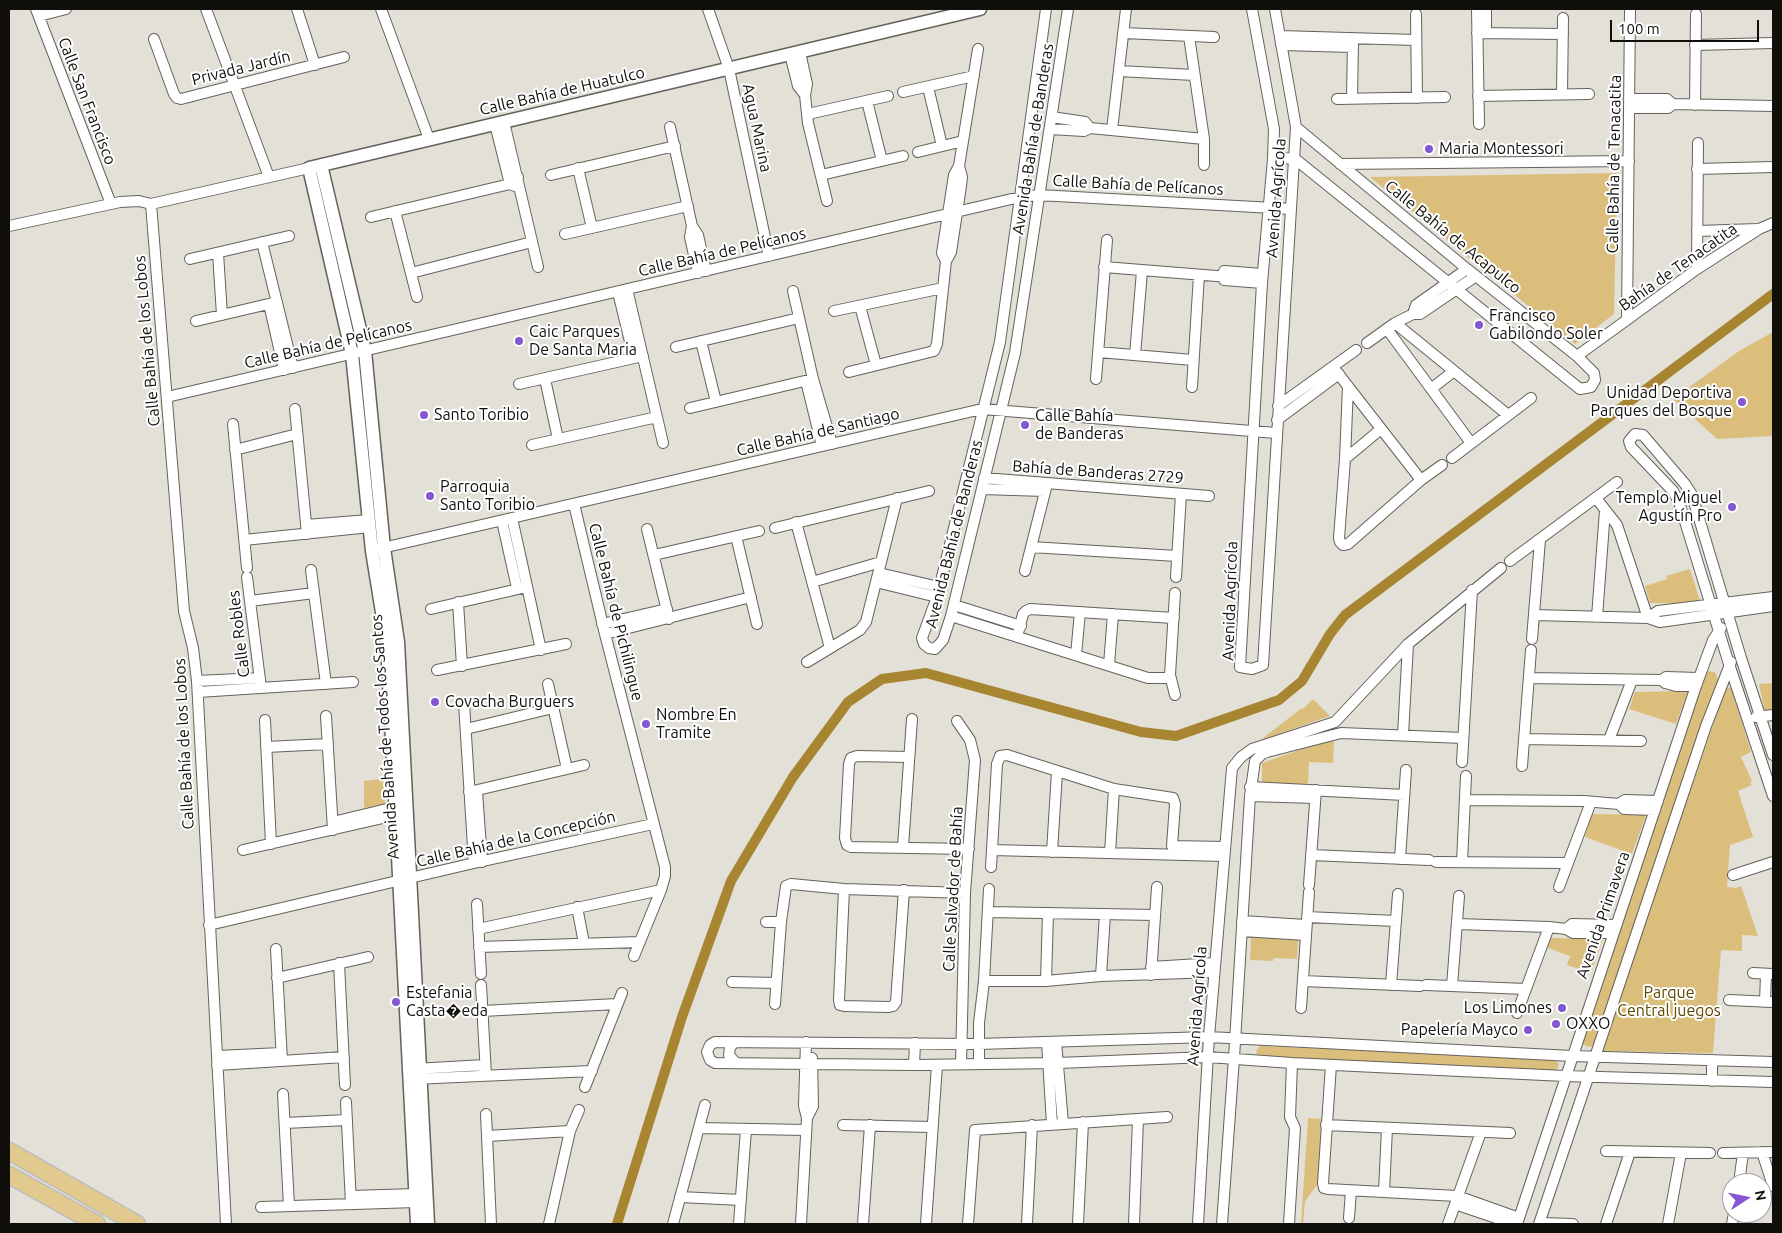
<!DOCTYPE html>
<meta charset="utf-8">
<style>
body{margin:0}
#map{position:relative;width:1782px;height:1233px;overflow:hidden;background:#e3e0d8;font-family:Ubuntu,sans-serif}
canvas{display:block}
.frame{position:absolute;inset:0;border:10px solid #100f0c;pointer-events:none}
.north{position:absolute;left:1722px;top:1173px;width:50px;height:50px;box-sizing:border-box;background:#fff;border:1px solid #9f9f9e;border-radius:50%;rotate:79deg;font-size:14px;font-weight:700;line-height:20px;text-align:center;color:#100f0c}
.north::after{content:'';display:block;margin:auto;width:18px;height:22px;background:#8357d1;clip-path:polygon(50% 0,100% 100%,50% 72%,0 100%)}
.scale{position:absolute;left:1610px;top:20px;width:149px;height:22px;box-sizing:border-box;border:2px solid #100f0c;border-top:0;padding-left:6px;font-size:15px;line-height:18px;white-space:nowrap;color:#100f0c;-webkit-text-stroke:4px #fff;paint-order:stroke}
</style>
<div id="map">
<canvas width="1782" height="1233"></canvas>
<div class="frame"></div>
<div class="north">N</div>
<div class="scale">100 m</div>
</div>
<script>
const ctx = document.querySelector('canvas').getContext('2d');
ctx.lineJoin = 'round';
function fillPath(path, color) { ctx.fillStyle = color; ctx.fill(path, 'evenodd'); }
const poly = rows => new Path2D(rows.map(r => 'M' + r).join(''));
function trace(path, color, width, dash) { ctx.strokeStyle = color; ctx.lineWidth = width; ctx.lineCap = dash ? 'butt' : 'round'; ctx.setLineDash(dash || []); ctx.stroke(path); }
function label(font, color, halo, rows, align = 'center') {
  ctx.font = font + ' Ubuntu,sans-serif'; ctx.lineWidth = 4; ctx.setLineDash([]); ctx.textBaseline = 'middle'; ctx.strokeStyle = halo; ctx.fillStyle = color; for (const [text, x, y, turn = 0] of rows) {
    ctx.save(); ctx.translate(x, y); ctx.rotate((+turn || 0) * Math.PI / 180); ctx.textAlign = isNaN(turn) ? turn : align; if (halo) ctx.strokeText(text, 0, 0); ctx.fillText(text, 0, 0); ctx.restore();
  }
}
const green = poly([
 [1617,173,1614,314,1575,344,1370,177],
 [1773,332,1773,436,1717,439,1673,399,1739,351],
 [1690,569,1701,604,1650,603,1645,586,1667,579,1666,576],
 [1709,671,1715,672,1718,679,1595,1044,1591,1047,1586,1046,1582,1042,1704,675],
 [1773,683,1773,712,1765,712,1759,684],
 [1726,687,1731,688,1751,752,1741,757,1752,781,1750,782,1752,785,1738,791,1753,837,1730,845,1727,887,1735,888,1741,886,1758,936,1742,935,1742,951,1721,950,1713,1053,1602,1051],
 [1688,691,1676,724,1629,709,1635,692],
 [1313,699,1330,716,1264,739,1263,738,1302,708,1303,709],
 [1334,738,1333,763,1309,762,1308,784,1262,783,1262,763],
 [383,779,385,804,364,808,364,781],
 [1592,814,1646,815,1632,854,1585,837],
 [1251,937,1298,939,1297,959,1274,958,1273,961,1250,960],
 [1551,938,1603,939,1591,973,1567,965,1570,956,1548,948],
 [1260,1046,1554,1059,1559,1064,1557,1069,1554,1070,1260,1057,1257,1055,1256,1051],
 [1308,1118,1321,1119,1318,1184,1305,1201,1303,1224,1301,1224]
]);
const canal = poly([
 [617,1224,682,1017,731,881,793,777,848,702,882,679,926,673,1141,732,1176,736,1279,700,1302,681,1330,634,1345,615,1773,294]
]);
const minor = poly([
 [36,9,111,204],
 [206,9,269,177],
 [297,9,315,65],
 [381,9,429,139],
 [708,9,729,69,769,256],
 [1046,9,1000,342,937,597,922,638,924,644,929,648,935,649,943,640,951,616,1015,353,1068,9],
 [1252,9,1274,129,1273,159,1262,283,1240,667,1252,669,1263,665,1296,127,1275,9],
 [1477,9,1479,124],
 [1416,14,1417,98],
 [39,16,66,9],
 [1123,33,1214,37],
 [1477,33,1563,34],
 [1486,33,1486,9],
 [1189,36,1204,139,1204,165],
 [1280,36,1416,40],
 [154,39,174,94,177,98,181,99,344,57],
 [1281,45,1353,47],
 [1695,45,1773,43],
 [800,52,807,84,805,95,808,123,827,201],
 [790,54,798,86,805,95],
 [1119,71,1194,75],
 [928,87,942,146],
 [903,92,974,76],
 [1562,94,1563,18],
 [1478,96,1589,94],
 [1352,98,1353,42],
 [1337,99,1445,97],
 [1629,99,1667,99,1673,104],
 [867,101,882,161],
 [1695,105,1696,14],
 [1629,108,1668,108,1673,104,1773,106],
 [808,114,888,96],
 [1052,117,1085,122,1090,128],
 [504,122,538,267],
 [495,124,510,184,515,186],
 [670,127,692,226,698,235,706,271],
 [1050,129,1084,131,1090,128,1204,139],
 [1112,130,1126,9],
 [918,152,963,141],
 [1273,159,1294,158,1580,389,1591,387,1595,380,1594,373,1577,356,1467,269,1296,127],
 [1340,164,1629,161],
 [578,168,592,228],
 [1697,169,1773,167],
 [551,175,675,146],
 [821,175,903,156],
 [151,204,184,611,193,648,197,681,226,1224],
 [395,211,417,297],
 [371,217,510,184,518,177],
 [9,226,120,202,139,201,151,204,309,168],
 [692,226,690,237,698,273],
 [1697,231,1758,229],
 [565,234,688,206],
 [262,242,293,368],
 [218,253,222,315],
 [190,259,289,236],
 [946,261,942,253,954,175,959,166,978,49],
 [1104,267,1229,277],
 [1697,269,1698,143],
 [411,273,532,242],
 [1226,274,1224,271,1262,274],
 [1226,279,1224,280,1262,283],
 [627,289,663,443],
 [793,291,813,379,832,444],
 [618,292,634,358],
 [269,304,284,370],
 [860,306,876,365],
 [834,311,943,288],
 [1413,314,1416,305,1467,269],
 [1627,320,1630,9],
 [196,321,277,302],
 [1395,323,1508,415],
 [1387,329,1471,443],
 [701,341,716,402],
 [1367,343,1395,323,1413,314,1420,314,1476,276],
 [676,347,799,318],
 [1098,352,1193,360],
 [1135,355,1142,271],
 [1577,356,1697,269,1759,229,1773,223],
 [1333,367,1421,480],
 [849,372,934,351,937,344,946,261,951,252,961,186,962,177,959,166],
 [545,379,558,439],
 [1096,379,1107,240],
 [806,381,822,446],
 [519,384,643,356],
 [1348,386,1345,459,1339,538,1340,542,1343,545,1348,544,1421,480,1442,465],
 [1192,387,1199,275],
 [1431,389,1454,371],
 [167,397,1020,197,1039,195,1291,209],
 [1278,406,1356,350],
 [690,408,813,379],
 [295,409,307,534],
 [1277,420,1339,374],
 [233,424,247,568],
 [532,445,657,417],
 [235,450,297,434],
 [1452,458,1531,398],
 [1345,459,1381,429],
 [984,478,1209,496],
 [982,489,1045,491],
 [1596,498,1617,525,1648,618],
 [574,504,605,634,665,867,665,876,661,890,634,956],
 [512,518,541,650],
 [502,521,517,588],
 [796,522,830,648],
 [306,525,369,520],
 [775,528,929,491],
 [647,529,669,619],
 [736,536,757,624],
 [244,540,370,527],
 [1031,547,1177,556],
 [378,549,982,409,1276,433],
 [654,555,759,531],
 [1510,561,1617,482],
 [311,570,326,684],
 [1025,571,1047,484],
 [879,573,939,587],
 [247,577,261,688],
 [1176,577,1181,494],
 [812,582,881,562],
 [876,582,937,597],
 [250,601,314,593],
 [458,602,462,666],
 [954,605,1021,626],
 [431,609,527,587],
 [1534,615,1648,618,1660,622,1773,606],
 [951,616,1148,678,1166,678,1170,675,1175,593],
 [1597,617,1605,510],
 [1648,618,1658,611,1773,597],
 [602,624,667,609],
 [605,634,751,597],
 [1017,637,1023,614,1026,611,1030,609,1174,618],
 [1532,639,1540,540],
 [1076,655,1080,612],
 [807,662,860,630,866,622,897,498],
 [1109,665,1113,614],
 [437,670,566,644],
 [1170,675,1175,695],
 [1529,678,1662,680,1666,677,1698,678],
 [1662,680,1665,683,1676,686,1696,686],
 [197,681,260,678],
 [548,684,567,769],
 [198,692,353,682],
 [464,703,474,863],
 [326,716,333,830],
 [1756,717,1773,715],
 [265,720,271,844],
 [957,721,970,740,975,760,965,893,961,1064],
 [466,729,553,708],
 [1403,735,1408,644],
 [1524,739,1641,741],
 [1609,740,1632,680],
 [266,747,328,744],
 [1773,755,1741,658,1692,495,1685,484,1643,435,1635,434,1629,441,1631,447,1673,491,1679,502,1729,664,1773,796],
 [909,757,857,756,851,758,849,764,845,838,847,845,851,847,969,849],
 [1462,762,1472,590],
 [1522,766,1531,650],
 [1250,787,1404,795],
 [477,791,482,862],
 [469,792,584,765],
 [1250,796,1315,798],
 [1465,800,1584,801,1619,804,1624,809,1655,810],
 [1619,804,1625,800,1658,801],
 [333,822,395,807],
 [903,847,912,719],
 [243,850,396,815],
 [992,850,1224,856],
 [1052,852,1057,772],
 [1110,853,1114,789],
 [1311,855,1429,860],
 [1400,859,1406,770],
 [1436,862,1568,863],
 [1462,862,1466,776],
 [991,867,997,764,1000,756,1007,755,1114,789,1173,798,1175,804,1172,846,1225,847],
 [1733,875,1773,862],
 [1309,885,1316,790],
 [1559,887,1591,802],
 [844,889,839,1000,840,1005,844,1006,889,1007,893,1006,896,1002,904,890],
 [477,904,481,974],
 [577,907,584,943],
 [988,912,1155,915],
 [1307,917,1396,921],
 [1242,921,1306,925],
 [766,922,781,922],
 [1457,924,1549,927,1566,929,1573,933,1613,933],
 [209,925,474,863,653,824],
 [478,929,661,890],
 [1566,929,1572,924,1616,925],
 [1242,931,1306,935],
 [479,947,640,942],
 [276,949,282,1061],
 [339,963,345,1085],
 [1151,967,1215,963],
 [1753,973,1772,974],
 [1151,975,1157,887],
 [1101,976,1105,914],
 [277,978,368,957],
 [984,981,1046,981,1101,976,1214,972],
 [1046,981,1048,913],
 [1303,981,1420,986],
 [732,982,776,983],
 [481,985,486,1075],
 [1391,985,1398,894],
 [1426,985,1526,989],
 [1452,986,1459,896],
 [1729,1000,1773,1002],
 [1765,1002,1766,974],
 [775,1004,781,922,786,886,791,884,844,889,965,893],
 [1301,1008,1309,892],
 [482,1011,617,1004],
 [1517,1013,1549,927],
 [735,1042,730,1047,729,1055,734,1061,737,1063],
 [1047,1042,1052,1124],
 [1056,1042,1063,1123],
 [217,1056,281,1053],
 [1712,1060,1712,1081],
 [1773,1062,1572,1056,1209,1037,978,1044,715,1042,710,1045,707,1052,710,1060,715,1063,914,1065,1058,1063,1208,1057,1292,1063,1565,1076,1773,1082],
 [979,1064,979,1023,984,981,989,889],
 [217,1065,344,1057],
 [914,1065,915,1043],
 [1331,1065,1323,1183,1324,1188,1328,1189,1457,1196,1519,1218],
 [414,1069,485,1065],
 [413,1079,592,1071],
 [585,1087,622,993],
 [283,1094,289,1206],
 [346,1102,351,1204],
 [486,1114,491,1224],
 [807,1118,813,1106,812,1058],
 [285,1123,347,1120],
 [843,1125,932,1127],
 [1326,1125,1510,1133],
 [699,1128,806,1130],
 [487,1136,570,1131],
 [1606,1151,1710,1153],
 [1762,1152,1773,1186],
 [1723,1153,1773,1152],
 [1739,1183,1743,1153],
 [1384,1192,1387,1128],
 [351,1196,416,1194],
 [680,1197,741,1200],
 [1455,1204,1514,1224],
 [261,1207,416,1202],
 [1349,1218,1351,1191],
 [1540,1223,1573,1224],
 [549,1224,570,1131,579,1110],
 [673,1224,705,1105],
 [739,1224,746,1129],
 [801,1224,807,1118,804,1106,806,1042],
 [863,1224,870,1125],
 [926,1224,937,1065],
 [968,1224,975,1130,1167,1117],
 [1027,1224,1032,1125],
 [1078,1224,1083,1122],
 [1134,1224,1138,1119],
 [1198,1224,1209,1037,1232,768,1241,757,1252,749,1335,722,1408,644,1501,568],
 [1222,1224,1234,1058,1250,796,1255,761,1262,754,1267,752,1341,733,1463,738],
 [1289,1224,1295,1128,1290,1117,1292,1063],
 [1448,1224,1481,1132],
 [1517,1224,1696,686,1713,640,1721,628],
 [1539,1224,1706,726,1731,662],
 [1606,1224,1630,1152],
 [1668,1224,1681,1153],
 [1732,1224,1734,1213]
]);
const tertiary = poly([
 [321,165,365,351,384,548,398,642,428,1224],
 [417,1224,387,643,372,551,352,354,309,168,980,9]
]);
const primary = poly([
 [9,1151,137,1224],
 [9,1175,97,1224]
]);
const markers = [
 [1429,149,5,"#8357d1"],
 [1479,325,5,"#8357d1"],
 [519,341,5,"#8357d1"],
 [1742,402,5,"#8357d1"],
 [424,415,5,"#8357d1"],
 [1025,425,5,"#8357d1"],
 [430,496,5,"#8357d1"],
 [1732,507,5,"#8357d1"],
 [435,702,5,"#8357d1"],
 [646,724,5,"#8357d1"],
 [396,1002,5,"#8357d1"],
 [1562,1008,5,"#8357d1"],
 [1556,1024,5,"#8357d1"],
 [1528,1030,5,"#8357d1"]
];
const streetNames = [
 ["Privada Jardín",241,68,-14],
 ["Calle Bahía de Huatulco",562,91,-13],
 ["Calle San Francisco",87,101,69],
 ["Agua Marina",757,128,78],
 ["Avenida Bahía de Banderas",1033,139,-81],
 ["Calle Bahía de Tenacatita",1614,164,-89],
 ["Calle Bahía de Pelícanos",1138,185,3],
 ["Avenida Agrícola",1276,198,-86],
 ["Calle Bahía de Acapulco",1453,237,39],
 ["Calle Bahía de Pelícanos",722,252,-13],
 ["Bahía de Tenacatita",1678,267,-35],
 ["Calle Bahía de los Lobos",147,341,-95],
 ["Calle Bahía de Pelícanos",328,344,-13],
 ["Calle Bahía de Santiago",818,432,-13],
 ["Bahía de Banderas 2729",1098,472,4],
 ["Avenida Bahía de Banderas",954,534,-76],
 ["Avenida Agrícola",1230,601,-88],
 ["Calle Bahía de Pichilingue",616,612,76],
 ["Calle Robles",239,634,-97],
 ["Avenida Bahía de Todos los Santos",385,737,-94],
 ["Calle Bahía de los Lobos",184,744,-93],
 ["Calle Bahía de la Concepción",516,839,-13],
 ["Calle Salvador de Bahía",953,889,-87],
 ["Avenida Primavera",1603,915,-71],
 ["Avenida Agrícola",1197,1006,-86]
];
const poiNames = [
 ["Maria Montessori",1439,149],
 ["Francisco",1489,316],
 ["Gabilondo Soler",1489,334],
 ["Caic Parques",529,332],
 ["De Santa Maria",529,350],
 ["Unidad Deportiva",1732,393,"right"],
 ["Parques del Bosque",1732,411,"right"],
 ["Santo Toribio",434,415],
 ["Calle Bahía",1035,416],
 ["de Banderas",1035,434],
 ["Parroquia",440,487],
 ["Santo Toribio",440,505],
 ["Templo Miguel",1722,498,"right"],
 ["Agustín Pro",1722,516,"right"],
 ["Covacha Burguers",445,702],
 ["Nombre En",656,715],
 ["Tramite",656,733],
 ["Estefania",406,993],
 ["Casta�eda",406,1011],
 ["Los Limones",1552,1008,"right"],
 ["OXXO",1566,1024],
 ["Papelería Mayco",1518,1030,"right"]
];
const parkNames = [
 ["Parque",1669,993],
 ["Central juegos",1669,1011]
];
fillPath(green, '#dbbe7c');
trace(canal, '#a88631', 10);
trace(minor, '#65625b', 12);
trace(tertiary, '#65625b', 15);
trace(primary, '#bcbcbb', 19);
trace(minor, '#fff', 10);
trace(tertiary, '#fff', 12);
trace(primary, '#e2ca8f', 16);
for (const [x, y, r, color] of markers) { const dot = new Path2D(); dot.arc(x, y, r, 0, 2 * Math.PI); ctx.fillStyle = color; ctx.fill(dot); trace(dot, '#fff', 2); }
label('16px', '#100f0c', '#fff', streetNames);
label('16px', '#100f0c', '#fff', poiNames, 'left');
label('16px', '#604802', '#fff', parkNames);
</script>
